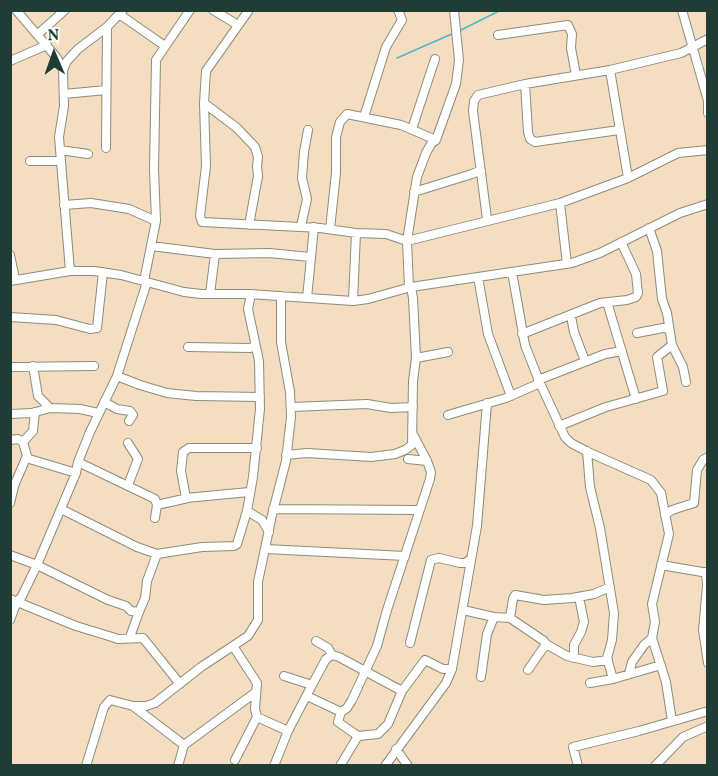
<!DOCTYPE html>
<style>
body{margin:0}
#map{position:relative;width:718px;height:776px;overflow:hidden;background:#f5ddc1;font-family:Vollkorn,serif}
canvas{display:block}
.frame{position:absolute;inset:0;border:12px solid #1f3d34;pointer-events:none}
.north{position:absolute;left:24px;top:24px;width:60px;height:60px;-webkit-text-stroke:4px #fdfcf7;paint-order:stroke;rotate:358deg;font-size:16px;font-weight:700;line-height:24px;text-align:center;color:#1f3d34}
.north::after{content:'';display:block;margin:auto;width:21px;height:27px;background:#1f3d34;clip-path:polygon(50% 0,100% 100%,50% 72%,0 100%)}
</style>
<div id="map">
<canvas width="718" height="776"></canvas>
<div class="frame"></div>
<div class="north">N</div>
</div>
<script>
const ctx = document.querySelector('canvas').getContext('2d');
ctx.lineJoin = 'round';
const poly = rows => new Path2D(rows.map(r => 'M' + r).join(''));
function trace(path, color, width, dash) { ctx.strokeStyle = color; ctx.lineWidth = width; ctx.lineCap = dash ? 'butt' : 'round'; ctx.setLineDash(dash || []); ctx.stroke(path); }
const stream = poly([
 [459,31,501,10],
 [397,58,454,33]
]);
const minor = poly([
 [16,10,57,58,63,70,64,106,59,137,70,271],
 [213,10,238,25],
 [249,10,206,71,204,103,206,166,200,216,202,222,320,228,356,233,386,234,407,241,560,203,628,178,678,153,708,150],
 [682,10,708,101],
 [119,14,165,46],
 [38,34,65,10],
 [498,35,568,25,572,34,571,48,576,75],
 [10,61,47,45],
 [63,70,67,61,78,49,107,27,123,10],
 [610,70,628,178],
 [525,84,528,132,530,139,535,142,619,130],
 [64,94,106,90],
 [204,103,237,128,255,147,258,157,257,166,258,176,249,225],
 [708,103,708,113],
 [364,117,386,47,402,20,398,10],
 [412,129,435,59],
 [106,148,107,27],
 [60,150,88,154],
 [30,161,61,161],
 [414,192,472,174,481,170],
 [560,203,567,264],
 [64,205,91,203,129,209,156,221],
 [487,219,473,111,474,101,478,95,525,84,610,70,681,53,708,39],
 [301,226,307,199,302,178,304,152,308,130],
 [649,228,657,251,662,299,667,313,672,345,683,367,686,382],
 [330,229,336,173,336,137,340,122,347,114,401,125,436,140],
 [151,246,215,254,269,253,310,257],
 [10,255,15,279],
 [512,272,525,345,539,381,565,437,571,443,588,452,651,480,661,493,669,534,652,604,655,622,652,638,666,682,672,721],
 [478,277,488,334,511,396],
 [10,281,70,271,94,271,121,275,184,292,201,294,249,294,353,301,368,299,411,287,572,263,600,253,680,213,708,204],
 [144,281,156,221,154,169,156,60,190,10],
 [409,287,407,241,417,177,426,153,431,144,436,140,456,84,459,60,454,10],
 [210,294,215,254],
 [307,298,314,227],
 [353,301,356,233],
 [607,302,636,399],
 [571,316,574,332,585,361],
 [10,317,56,320,90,329,97,328,103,272],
 [637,333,663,328,669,329],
 [522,334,600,303,627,300,636,297,638,293,636,274,621,242],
 [188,347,250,348,255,346],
 [416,358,448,352],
 [33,366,38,396,50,408],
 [10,367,94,366],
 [117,376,140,385,167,393,196,396,260,397],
 [538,380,605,354,622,351],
 [104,402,117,409,130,411,133,415,129,421],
 [291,407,367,404,391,408,413,407],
 [10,414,32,413,50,408,80,409,98,413],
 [448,415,506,398,540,383],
 [559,426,606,407,663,391,657,357,672,345],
 [10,440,18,439,23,442],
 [23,442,27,456,26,458,76,473],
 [23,442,33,431,35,412],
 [128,443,138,459,128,485],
 [587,451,590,487,600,528,614,613,612,640,607,658,613,679],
 [286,455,307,453,371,457,395,454,405,450,412,445,413,381,416,358,413,298,411,287],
 [408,459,427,461],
 [78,462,155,499,157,505,155,518],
 [249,492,186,498,181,471,183,452,189,448,257,448],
 [10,503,14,486,26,458],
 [157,505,188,498],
 [61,509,137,547,157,554,202,547,234,546,237,544,247,511,253,477,260,409,259,361,248,309,251,294],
 [273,509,419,510],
 [247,511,262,520,269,532],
 [665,515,672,510,694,503,697,470,703,460,708,457],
 [266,549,405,556],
 [10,555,37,565,108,600,126,606,131,611,139,612,145,598,147,581,157,554],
 [661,565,708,573],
 [706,572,707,586,703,630,708,663],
 [10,599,76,626,112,637,118,639,143,638,180,684],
 [463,610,494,617,510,618,544,641,546,644,567,656,593,662,608,660],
 [510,618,513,599,515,595,544,600,572,598,594,594,610,587],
 [10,620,17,601,21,598,37,565,76,473,78,462,90,432,117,376,147,282],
 [130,637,139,612],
 [316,641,328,648,332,655],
 [410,643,431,560,439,558,460,563,465,563,471,559],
 [233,646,257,683,255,709,257,717,288,731],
 [574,658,574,645,581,632,584,622,579,597],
 [528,670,546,644],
 [629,674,632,662,644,645,652,638],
 [284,676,312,685],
 [481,677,487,634,494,617],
 [590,683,613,679,661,665],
 [307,696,341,712,347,708,352,700,377,646,387,610,430,479,431,472,427,461,414,436],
 [341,712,338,722,358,736,378,734,388,724,402,691],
 [184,745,133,706,146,706,155,703,201,667,248,636,258,620,258,582,272,515,286,461,291,417,290,392,281,342,281,296],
 [396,749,408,766],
 [235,760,257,717],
 [86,766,104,707,110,700,133,706],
 [178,766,184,745,256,692],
 [274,766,288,731,312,685,326,659,332,655,339,657,402,691,425,660,443,669,452,669],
 [340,766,358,736],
 [385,766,446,683,452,669,477,526,487,403],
 [578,766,573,747,639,731,708,711],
 [655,766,683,737,708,726]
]);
trace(stream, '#4fb6ce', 1.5);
trace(minor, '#8a8d7a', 10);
trace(minor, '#fff', 8);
</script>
